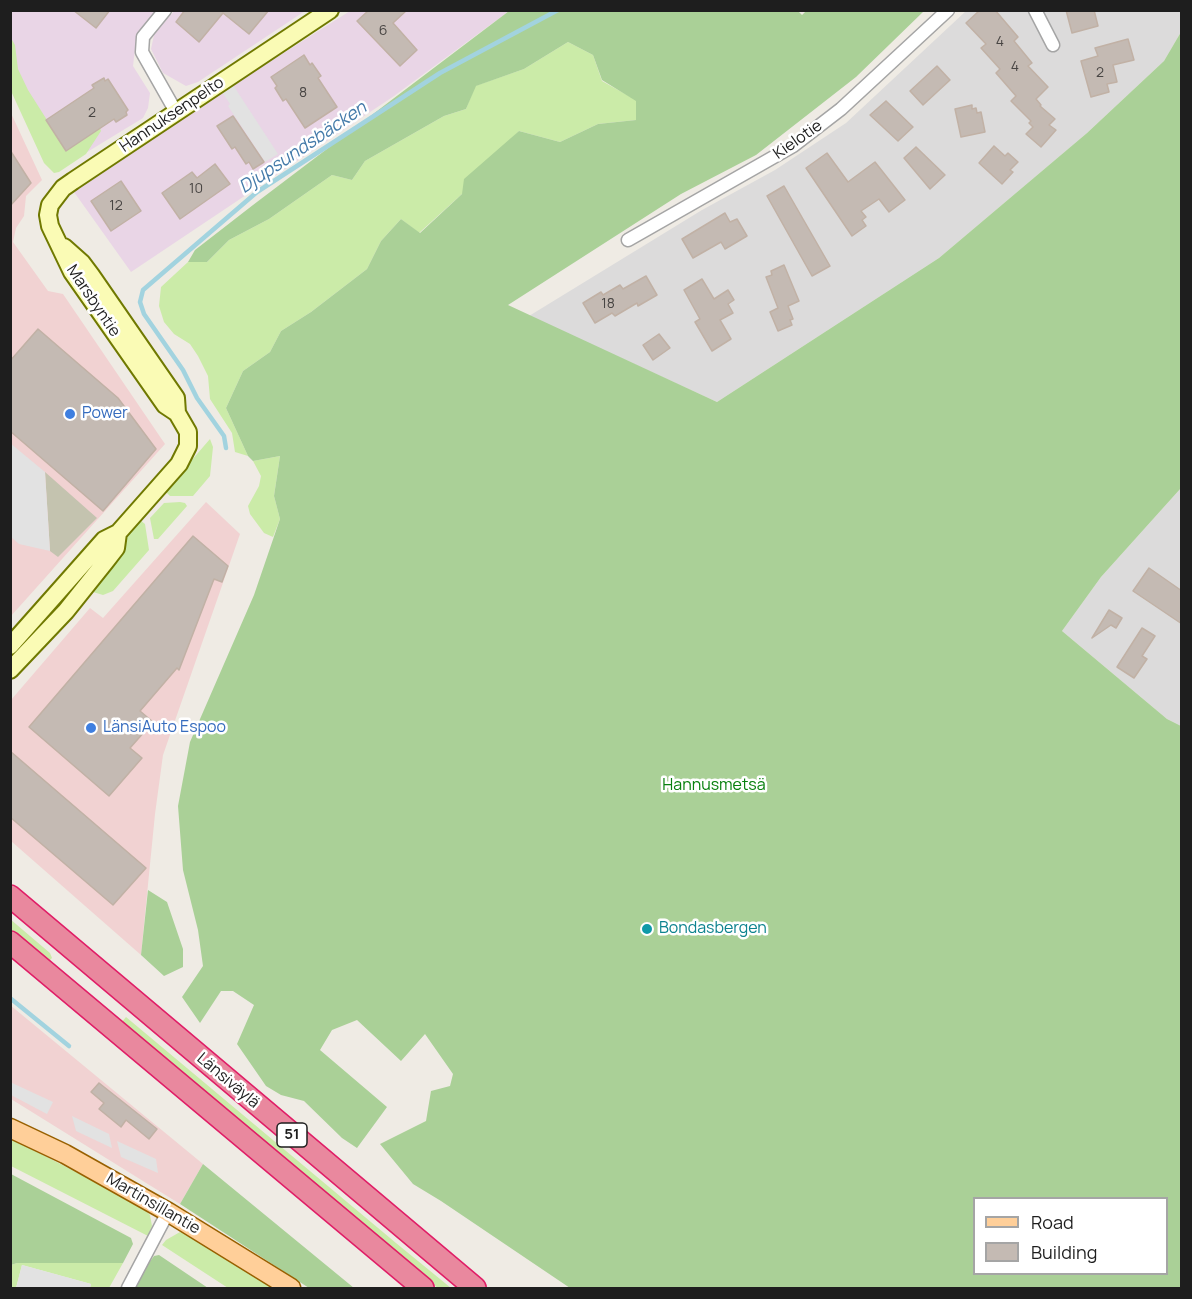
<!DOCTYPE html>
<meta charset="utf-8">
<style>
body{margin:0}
#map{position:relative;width:1192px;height:1299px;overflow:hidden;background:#efebe4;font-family:Manrope,sans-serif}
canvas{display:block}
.frame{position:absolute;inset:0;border:12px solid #1e1e1e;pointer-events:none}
.legend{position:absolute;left:973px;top:1197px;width:195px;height:78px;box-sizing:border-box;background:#fff;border:2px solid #a5a5a5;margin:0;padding:8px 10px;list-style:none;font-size:18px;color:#1e1e1e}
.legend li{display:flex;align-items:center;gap:12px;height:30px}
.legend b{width:30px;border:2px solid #a5a5a5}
</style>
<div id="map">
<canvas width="1192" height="1299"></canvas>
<div class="frame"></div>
<ul class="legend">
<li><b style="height:8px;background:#ffcf99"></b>Road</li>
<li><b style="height:16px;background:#c4bab3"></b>Building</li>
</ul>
</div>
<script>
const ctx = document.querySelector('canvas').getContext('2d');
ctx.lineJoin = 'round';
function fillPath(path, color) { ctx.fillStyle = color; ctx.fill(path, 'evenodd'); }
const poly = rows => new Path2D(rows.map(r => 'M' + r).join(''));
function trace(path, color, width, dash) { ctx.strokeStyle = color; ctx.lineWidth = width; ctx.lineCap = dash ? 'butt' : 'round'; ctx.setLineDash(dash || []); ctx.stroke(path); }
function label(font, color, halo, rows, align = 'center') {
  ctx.font = font + ' Manrope,sans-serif'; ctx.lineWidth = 5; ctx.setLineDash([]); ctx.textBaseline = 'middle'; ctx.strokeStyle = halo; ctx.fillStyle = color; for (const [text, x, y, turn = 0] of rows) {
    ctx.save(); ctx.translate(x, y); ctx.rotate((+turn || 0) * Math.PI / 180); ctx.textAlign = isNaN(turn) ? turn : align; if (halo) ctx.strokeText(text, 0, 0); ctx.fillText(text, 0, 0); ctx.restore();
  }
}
const residential = poly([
 [966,11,1181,11,1181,32,1164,61,1087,133,939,258,717,402,529,316,702,210,775,170,846,123],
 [1181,488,1181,726,1167,719,1062,631,1101,577]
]);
const commercial = poly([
 [10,111,42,180,26,196,24,216,16,228,13,242,48,291,63,294,165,444,11,616],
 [206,502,240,534,163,755,155,814,141,955,11,841,11,700,90,608,103,618],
 [10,1005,203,1164,180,1204,11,1099]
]);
const industrial = poly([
 [10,11,157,11,136,40,133,66,150,93,148,108,143,118,61,168,11,60],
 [174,11,305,11,198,82,186,86,163,73,151,49,154,35],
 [350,11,509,11,394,96,131,272,74,192,233,85]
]);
const construction = poly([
 [45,472,97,518,58,557,50,551]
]);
const grass = poly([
 [11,38,15,45,18,69,28,90,66,150,100,128,101,131,86,154,59,172,54,173,44,163,11,91],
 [568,42,593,55,602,81,636,100,636,120,598,124,560,142,519,131,462,194,419,233,401,219,381,241,367,269,311,312,281,331,270,352,243,371,226,408,248,456,235,452,232,433,210,399,208,376,198,356,190,344,174,334,164,322,159,306,161,287,188,262,207,262,229,240,269,219,332,175,352,180,365,161,444,116,466,109,475,86,524,69],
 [210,439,213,447,210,476,193,496,170,496,165,491],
 [280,456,274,496,280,519,273,537,264,533,250,514,248,506,259,486,261,476,253,461],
 [180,502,185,503,187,506,158,539,154,539,150,518,164,503],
 [140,520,145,524,149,550,113,591,103,595,93,592,90,589,114,560,131,531],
 [10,919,50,953,52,958,49,961,11,930],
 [126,1017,396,1243,451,1288,438,1288,377,1239,121,1023],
 [10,1138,142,1206,150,1215,152,1226,148,1236,11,1166],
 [180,1232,187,1233,275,1288,228,1288,162,1245,166,1240],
 [17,1263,123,1263,109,1288,90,1288,91,1284,22,1265,16,1288,11,1288,11,1265]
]);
const forest = poly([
 [798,11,802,15,807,10,924,11,856,77,756,155,681,194,508,305,717,402,939,258,1087,133,1164,61,1181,32,1181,488,1101,577,1062,631,1167,719,1181,726,1181,1288,570,1288,441,1201,413,1184,380,1144,426,1121,431,1091,450,1086,453,1074,425,1034,401,1061,357,1020,332,1030,320,1050,387,1107,357,1148,342,1138,304,1101,281,1095,266,1086,237,1044,254,1005,233,991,221,991,200,1023,182,997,203,966,198,930,183,870,178,806,190,742,254,595,280,519,274,496,280,456,253,461,248,456,226,408,243,371,270,352,281,331,311,312,367,269,381,241,401,219,420,233,462,194,464,179,519,131,560,142,598,124,636,120,636,101,602,80,593,55,568,42,524,69,476,86,466,109,444,116,365,161,352,180,332,175,269,219,229,240,207,262,188,262,195,250,253,205,509,11],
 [1166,1198,1166,1274,974,1274,974,1198],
 [148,890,167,902,183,949,183,967,164,976,141,955],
 [203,1164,354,1288,309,1288,180,1204],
 [11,1174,131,1238,133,1244,123,1263,17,1263,11,1265],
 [159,1255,208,1288,136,1288,146,1267,154,1256]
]);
const parking = poly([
 [233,85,278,154,265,162,228,106,230,104,222,92],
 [10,443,45,472,50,551,19,544,11,537],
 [10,1082,53,1102,47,1114,11,1095],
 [72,1116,109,1134,112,1148,76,1131],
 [117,1141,156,1159,158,1173,121,1157],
 [22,1265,91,1284,90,1288,16,1288]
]);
const stream = poly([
 [226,448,224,436,197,398,183,370,144,314,140,302,143,290,257,192,440,73,558,10],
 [10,998,69,1046]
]);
const building = poly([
 [73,10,110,10,96,28,73,10],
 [185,10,269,10,249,34,223,13,199,42,176,22,185,10],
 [369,10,407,10,393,23,417,50,400,66,357,21,369,10],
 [980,10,995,10,1018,37,1014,41,1032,63,1028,66,1048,87,1036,99,1041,105,1040,106,1055,119,1049,125,1056,130,1041,147,1026,134,1033,127,1029,123,1031,121,1011,101,1016,96,996,73,1000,69,981,48,986,44,966,23,980,10],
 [1066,10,1094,10,1098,26,1072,33,1066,10],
 [1128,39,1134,60,1113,65,1117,82,1107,84,1109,92,1091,97,1081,61,1098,56,1095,48,1128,39],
 [304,55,310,65,312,63,321,76,318,78,337,107,305,128,286,99,283,101,275,88,277,86,271,77,304,55],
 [937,66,950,80,923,105,910,91,937,66],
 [104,78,105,81,108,79,128,110,126,112,127,115,116,122,114,119,66,151,46,120,94,88,92,85,104,78],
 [886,101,913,127,898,141,870,115,886,101],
 [972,105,972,109,976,108,977,113,981,112,985,132,961,137,955,109,972,105],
 [233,116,264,162,253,169,249,162,246,164,235,147,232,149,217,126,233,116],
 [994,146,1005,156,1008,153,1018,162,1010,170,1013,172,1002,184,979,163,994,146],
 [916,147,945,175,930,189,904,158,916,147],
 [10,150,31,183,10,206,10,150],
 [827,153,848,182,875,162,905,200,889,212,879,199,861,211,866,217,862,220,866,226,852,236,806,168,827,153],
 [215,164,230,184,180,219,162,193,192,172,197,178,215,164],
 [121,181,141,211,111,231,91,201,121,181],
 [784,186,830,266,812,276,767,196,784,186],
 [725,213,730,222,737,219,747,236,725,249,721,242,693,258,682,239,725,213],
 [784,265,799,301,788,306,793,319,790,320,792,325,778,331,770,312,778,308,766,277,772,275,771,271,784,265],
 [646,276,657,295,638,306,637,303,615,316,612,313,595,323,583,303,601,292,603,295,620,285,623,289,646,276],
 [702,279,714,299,728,290,734,300,728,304,733,313,720,320,731,339,712,351,695,322,700,319,684,290,702,279],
 [38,329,118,398,156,449,103,511,10,431,10,361,38,329],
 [659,334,670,348,653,360,643,345,659,334],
 [193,536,228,566,222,582,214,579,179,670,177,668,140,711,153,722,130,748,142,758,109,796,29,727,193,536],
 [1149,568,1182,591,1182,624,1133,591,1149,568],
 [1109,610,1122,618,1116,628,1111,625,1092,638,1109,610],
 [1142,628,1155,636,1142,656,1147,659,1134,678,1117,667,1142,628],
 [10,751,146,868,113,905,10,817,10,751],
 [99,1083,157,1129,149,1139,126,1120,121,1127,99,1109,104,1103,91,1092,99,1083]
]);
const minor = poly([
 [165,10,143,37,142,52,176,112],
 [1035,10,1053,45],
 [628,240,793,146,841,109,948,10],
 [128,1288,168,1212]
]);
const secondary = poly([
 [177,413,165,405,72,272,50,226,48,215,50,205,63,188,73,181,330,10],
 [10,646,104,540,118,533,179,464,188,446,188,432,177,413,176,398,91,275,82,263,64,247],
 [10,670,66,611,106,561,116,548,118,533]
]);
const primary = poly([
 [10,1128,65,1154,168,1212,291,1288]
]);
const motorway = poly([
 [10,896,475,1288],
 [10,942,423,1288]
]);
const markers = [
 [70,414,6,"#3f7fe0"],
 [91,728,6,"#3f7fe0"],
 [647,929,6,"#0f9aa8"]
];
const numberNames = [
 ["6",383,31],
 ["4",1000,42],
 ["4",1015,67],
 ["2",1100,73],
 ["8",303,93],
 ["2",92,113],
 ["10",196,189],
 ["12",116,206],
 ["18",608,304]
];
const shields = [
 [292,1135,30]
];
const shieldNames = [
 ["51",292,1135]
];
const streetNames = [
 ["Hannuksenpelto",172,115,-34],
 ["Kielotie",798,140,-35],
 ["Marsbyntie",93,301,56],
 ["Länsiväylä",228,1081,40],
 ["Martinsillantie",153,1204,30]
];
const shopNames = [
 ["Power",82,414],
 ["LänsiAuto Espoo",103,728]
];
const parkNames = [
 ["Hannusmetsä",714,786]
];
const cultureNames = [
 ["Bondasbergen",659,929]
];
const waterNames = [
 ["Djupsundsbäcken",303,148,-34]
];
fillPath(residential, '#dcdbdb');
fillPath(commercial, '#f1d2d2');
fillPath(industrial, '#e9d5e6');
fillPath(construction, '#c4c3af');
fillPath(grass, '#cbeba8');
fillPath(forest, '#aad097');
fillPath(parking, '#e2e2e2');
trace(stream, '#a2d3df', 4.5);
fillPath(building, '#c4bab3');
trace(building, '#c1b1a5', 1.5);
trace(minor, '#a5a5a5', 15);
trace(secondary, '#707901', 20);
trace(primary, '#986000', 21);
trace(motorway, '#e01e67', 24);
trace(minor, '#fff', 12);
trace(secondary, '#fafbb5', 16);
trace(primary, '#ffcf99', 18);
trace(motorway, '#e9889e', 21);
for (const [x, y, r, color] of markers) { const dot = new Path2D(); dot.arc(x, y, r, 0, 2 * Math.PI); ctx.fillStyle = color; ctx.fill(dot); trace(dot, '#fff', 2); }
label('14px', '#484543', null, numberNames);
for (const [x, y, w] of shields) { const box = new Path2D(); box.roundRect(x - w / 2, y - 12, w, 24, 4.5); ctx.fillStyle = '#fff'; ctx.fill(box); trace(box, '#1e1e1e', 1.5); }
label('bold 15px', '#1e1e1e', null, shieldNames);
label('16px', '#1e1e1e', '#fff', streetNames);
label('16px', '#366cbe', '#fff', shopNames, 'left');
label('16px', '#08800e', '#fff', parkNames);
label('16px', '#0d838f', '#fff', cultureNames, 'left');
label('italic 18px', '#447aa9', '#fff', waterNames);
</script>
